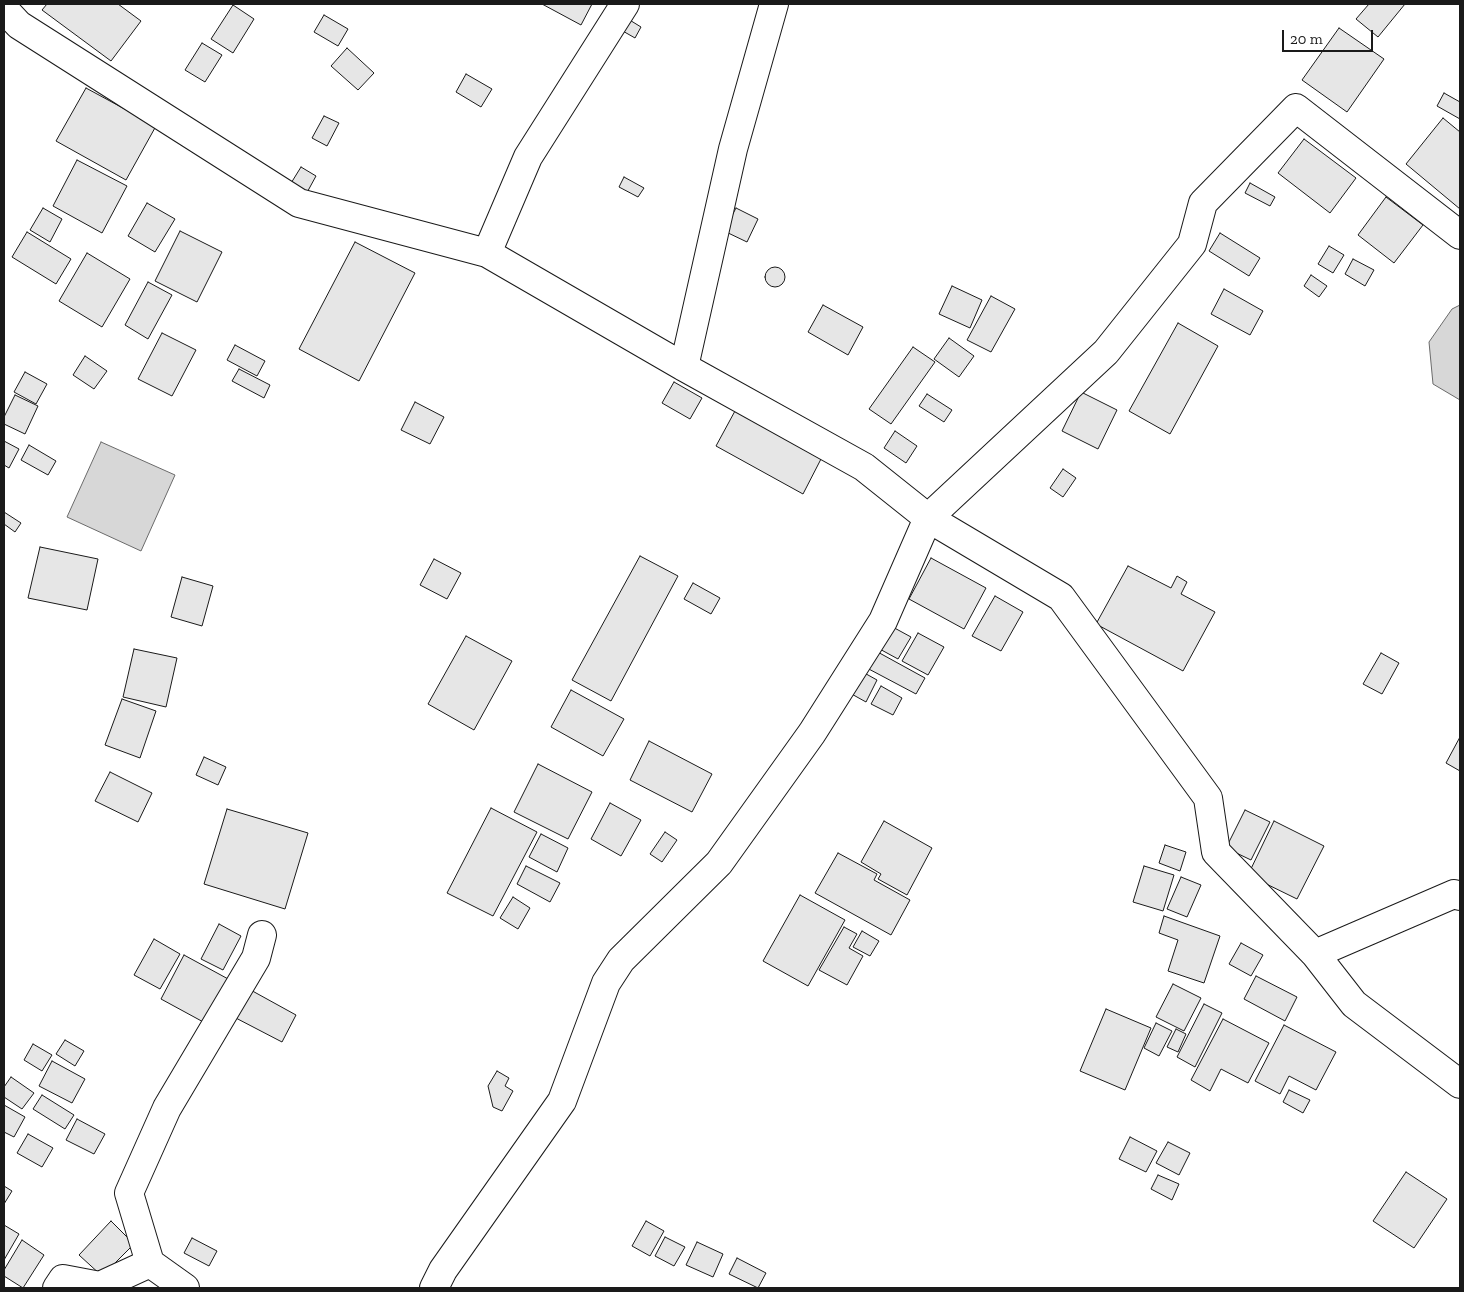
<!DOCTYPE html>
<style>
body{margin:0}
#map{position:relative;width:1464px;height:1292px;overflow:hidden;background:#fff;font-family:"Zilla Slab",serif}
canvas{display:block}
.frame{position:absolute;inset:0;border:5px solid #1a1a1a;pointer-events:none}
.scale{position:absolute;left:1282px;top:30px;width:91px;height:22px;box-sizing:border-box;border:2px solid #1a1a1a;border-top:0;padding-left:6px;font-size:15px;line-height:18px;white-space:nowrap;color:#1a1a1a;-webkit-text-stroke:4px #fff;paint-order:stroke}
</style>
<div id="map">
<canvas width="1464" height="1292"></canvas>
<div class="frame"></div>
<div class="scale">20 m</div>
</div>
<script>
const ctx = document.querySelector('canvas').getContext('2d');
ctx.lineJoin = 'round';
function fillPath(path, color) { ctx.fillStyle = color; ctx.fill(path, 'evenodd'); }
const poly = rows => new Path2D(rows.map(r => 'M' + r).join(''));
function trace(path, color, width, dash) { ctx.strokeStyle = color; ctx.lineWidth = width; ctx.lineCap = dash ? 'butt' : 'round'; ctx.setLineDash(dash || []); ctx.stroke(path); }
const water = poly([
 [1460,305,1460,400,1433,384,1429,342,1452,309,1460,305],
 [101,442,175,475,141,551,67,517,101,442]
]);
const building = poly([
 [47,4,118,4,141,21,111,61,42,10,47,4],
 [542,4,592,4,581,25,542,4],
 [1369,4,1405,4,1378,37,1356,19,1369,4],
 [233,5,254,19,233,53,211,39,233,5],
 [324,15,348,29,338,46,314,32,324,15],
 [628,19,641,27,635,38,621,30,628,19],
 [1339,28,1384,59,1347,112,1302,80,1339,28],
 [202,43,222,55,205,82,185,70,202,43],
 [347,48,374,73,358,90,331,66,347,48],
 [466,74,492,89,481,107,456,92,466,74],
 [86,88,156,126,126,180,56,141,86,88],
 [1444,93,1460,102,1460,119,1437,106,1444,93],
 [324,116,339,123,327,146,312,138,324,116],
 [1443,118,1460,132,1460,209,1406,164,1443,118],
 [1304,139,1356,178,1330,213,1278,173,1304,139],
 [77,160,127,186,102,233,53,206,77,160],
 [301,167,316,176,304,198,288,188,301,167],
 [624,177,644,188,638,197,619,187,624,177],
 [1250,183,1275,197,1270,206,1245,193,1250,183],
 [1386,197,1423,225,1394,263,1358,235,1386,197],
 [147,203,175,219,155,252,128,236,147,203],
 [43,208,62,219,50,242,30,230,43,208],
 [736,208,758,219,747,242,724,231,736,208],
 [180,231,222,252,197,302,155,281,180,231],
 [27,232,71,259,56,284,12,257,27,232],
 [1220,233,1260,258,1249,276,1209,251,1220,233],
 [355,242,415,273,359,381,299,349,355,242],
 [1329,246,1344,255,1333,273,1318,264,1329,246],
 [87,253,130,279,102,327,59,301,87,253],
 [1353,259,1374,270,1365,286,1345,274,1353,259],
 '765 277a10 10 0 1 1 20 0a10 10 0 1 1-20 0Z',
 [1311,275,1327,286,1319,297,1304,286,1311,275],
 [148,282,172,295,148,339,125,325,148,282],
 [952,286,982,300,970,328,939,314,952,286],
 [1224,289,1263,311,1250,335,1211,314,1224,289],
 [991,296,1015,309,991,352,967,340,991,296],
 [823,305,863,327,848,355,808,332,823,305],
 [1178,323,1218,346,1170,434,1129,411,1178,323],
 [162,333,196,350,172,396,138,379,162,333],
 [949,338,974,356,959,377,934,359,949,338],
 [235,345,265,361,257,376,227,360,235,345],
 [913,347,935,362,891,424,869,409,913,347],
 [85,356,107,371,94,389,73,375,85,356],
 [239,369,270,385,264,398,232,381,239,369],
 [25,372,47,384,36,404,14,392,25,372],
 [674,382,702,398,690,419,662,403,674,382],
 [1081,392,1117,410,1098,449,1062,431,1081,392],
 [927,394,952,410,944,422,919,406,927,394],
 [15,395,38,406,25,434,4,424,4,417,15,395],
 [415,402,444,417,430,444,401,430,415,402],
 [735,411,821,459,803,494,716,446,735,411],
 [895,431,917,446,906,463,884,448,895,431],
 [4,441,19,449,9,468,4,465,4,441],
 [29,445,56,461,48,475,21,460,29,445],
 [1063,469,1076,478,1063,497,1050,488,1063,469],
 [4,512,21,523,15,532,4,524,4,512],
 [40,547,98,559,87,610,28,598,40,547],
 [640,556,678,576,611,701,572,680,640,556],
 [931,558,986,588,964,629,909,599,931,558],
 [434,559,461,573,447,599,420,585,434,559],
 [1128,566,1171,588,1177,576,1187,582,1181,594,1215,612,1183,671,1096,624,1128,566],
 [182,577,213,586,202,626,171,617,182,577],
 [693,583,720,598,711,614,684,599,693,583],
 [995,596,1023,612,1001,651,972,636,995,596],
 [889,625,911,637,898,659,876,647,889,625],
 [918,633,944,647,928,675,902,661,918,633],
 [466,636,512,661,474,730,428,704,466,636],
 [134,649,177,658,166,707,123,697,134,649],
 [874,650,925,678,916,694,865,667,874,650],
 [1381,653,1399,663,1382,694,1363,684,1381,653],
 [859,670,877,680,866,702,848,692,859,670],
 [881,686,902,698,893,715,871,704,881,686],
 [571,690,624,719,603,756,551,727,571,690],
 [122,699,156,711,140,758,105,745,122,699],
 [1460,737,1460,771,1446,763,1460,737],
 [649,741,712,774,692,812,630,780,649,741],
 [204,757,226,767,218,785,196,775,204,757],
 [538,764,592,792,568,839,514,812,538,764],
 [110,772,152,793,138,822,95,801,110,772],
 [610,803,641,820,621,856,591,839,610,803],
 [491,808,537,832,493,916,447,893,491,808],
 [227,809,308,833,285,909,204,884,227,809],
 [1245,810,1270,822,1251,860,1226,848,1245,810],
 [884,821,932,848,907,895,878,879,881,874,861,862,884,821],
 [1274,821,1324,846,1297,899,1248,875,1274,821],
 [665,832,677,840,662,862,650,854,665,832],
 [541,834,568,848,557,872,529,857,541,834],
 [1165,845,1186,852,1180,871,1159,863,1165,845],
 [838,853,877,874,874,880,910,900,891,935,815,893,838,853],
 [526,866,560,883,550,902,517,884,526,866],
 [1144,866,1174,875,1163,911,1133,902,1144,866],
 [1181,877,1201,885,1187,917,1167,909,1181,877],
 [800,895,845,920,808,986,763,961,800,895],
 [513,897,530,908,518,929,500,918,513,897],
 [1164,916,1220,936,1204,983,1168,971,1178,940,1159,933,1164,916],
 [219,924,241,936,223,970,201,959,219,924],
 [844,927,857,934,849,948,863,956,847,985,819,970,844,927],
 [862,931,879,941,870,956,853,947,862,931],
 [154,939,180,954,160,989,134,975,154,939],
 [1241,943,1263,955,1251,976,1229,964,1241,943],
 [184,955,230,980,207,1024,161,999,184,955],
 [1256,976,1297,997,1285,1021,1244,999,1256,976],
 [1173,984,1201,998,1184,1031,1156,1017,1173,984],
 [247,988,296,1015,282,1042,232,1016,247,988],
 [1204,1004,1222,1013,1195,1067,1177,1057,1204,1004],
 [1106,1009,1151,1028,1125,1090,1080,1071,1106,1009],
 [1223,1019,1269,1043,1248,1083,1221,1069,1210,1091,1191,1080,1223,1019],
 [1156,1023,1172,1031,1159,1056,1144,1048,1156,1023],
 [1284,1025,1336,1052,1316,1090,1289,1076,1280,1094,1255,1081,1284,1025],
 [1176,1029,1186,1034,1178,1052,1167,1047,1176,1029],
 [65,1040,84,1051,75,1066,56,1054,65,1040],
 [33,1044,52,1055,42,1071,24,1060,33,1044],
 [52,1061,85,1079,72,1103,39,1086,52,1061],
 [497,1071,509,1078,505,1086,513,1091,502,1111,493,1107,488,1086,497,1071],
 [11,1077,34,1093,22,1109,4,1097,4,1087,11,1077],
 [1289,1090,1310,1100,1303,1113,1283,1102,1289,1090],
 [42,1095,74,1115,65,1129,33,1109,42,1095],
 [4,1105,25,1117,14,1137,4,1132,4,1105],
 [77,1119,105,1134,94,1154,66,1140,77,1119],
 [28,1134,53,1148,42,1167,17,1153,28,1134],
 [1130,1137,1157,1151,1146,1172,1119,1159,1130,1137],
 [1168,1142,1190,1153,1179,1175,1156,1163,1168,1142],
 [1406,1172,1447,1199,1414,1248,1373,1221,1406,1172],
 [1158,1175,1179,1184,1172,1200,1151,1189,1158,1175],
 [4,1186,12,1191,4,1204,4,1186],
 [111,1221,134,1244,102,1276,79,1255,111,1221],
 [646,1221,664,1231,650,1256,632,1246,646,1221],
 [4,1225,19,1234,4,1260,4,1225],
 [665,1237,685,1247,674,1266,655,1256,665,1237],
 [192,1238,217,1251,209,1266,184,1253,192,1238],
 [22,1240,44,1255,23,1288,4,1276,4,1270,22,1240],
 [697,1242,723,1254,713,1277,686,1265,697,1242],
 [737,1258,766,1273,758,1288,729,1274,737,1258]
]);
const minor = poly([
 [4,9,19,25,299,203,487,253,684,367,864,467,928,518,1061,597,1208,798,1216,852,1315,954,1354,1004,1460,1084],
 [487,253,528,157,625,4],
 [684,367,733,149,774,4],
 [1315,954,1454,894,1460,896],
 [57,1288,63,1279,100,1286,150,1263],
 [185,1288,150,1263,129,1193,167,1108,256,958,262,935],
 [434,1288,443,1270,562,1101,606,983,621,960,719,863,812,733,883,621,928,518,1106,352,1192,244,1203,203,1296,108,1460,235]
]);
fillPath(water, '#d7d7d7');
trace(water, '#6a6a6a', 1);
fillPath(building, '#e6e6e6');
trace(building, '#1a1a1a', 1);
trace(minor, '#1a1a1a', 30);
trace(minor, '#fff', 28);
</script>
